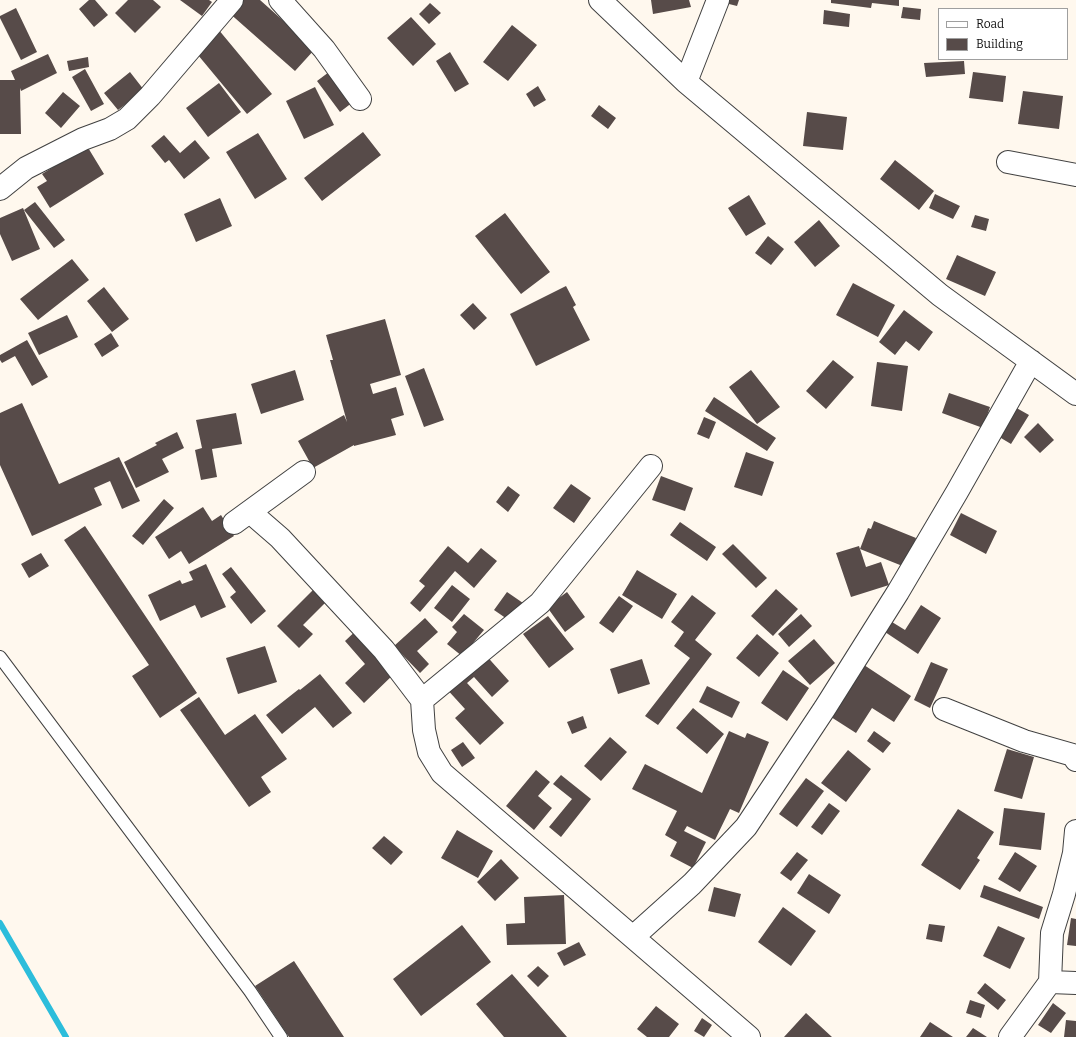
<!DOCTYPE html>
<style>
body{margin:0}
#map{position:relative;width:1076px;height:1037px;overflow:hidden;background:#fff8ee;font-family:Bitter,serif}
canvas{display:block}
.legend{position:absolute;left:938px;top:8px;width:130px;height:52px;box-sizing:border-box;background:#fff;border:1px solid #9f9f9f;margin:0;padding:5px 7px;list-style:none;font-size:12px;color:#0e0e0e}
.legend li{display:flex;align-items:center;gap:8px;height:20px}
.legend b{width:20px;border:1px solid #9f9f9f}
</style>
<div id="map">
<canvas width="1076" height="1037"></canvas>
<ul class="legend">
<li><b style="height:5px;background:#fff"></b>Road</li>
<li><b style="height:11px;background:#574b49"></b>Building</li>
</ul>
</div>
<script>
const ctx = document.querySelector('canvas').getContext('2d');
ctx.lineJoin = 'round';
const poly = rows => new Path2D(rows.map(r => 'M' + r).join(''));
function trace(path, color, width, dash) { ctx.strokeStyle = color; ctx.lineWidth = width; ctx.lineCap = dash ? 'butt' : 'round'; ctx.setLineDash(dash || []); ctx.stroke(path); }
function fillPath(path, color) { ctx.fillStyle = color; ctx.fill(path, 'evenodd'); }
const stream = poly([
 [0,923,66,1037]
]);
const building = poly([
 [89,0,95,0,108,15,94,27,79,9],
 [128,0,153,0,161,7,135,33,115,13],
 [180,0,209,0,212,2,202,16],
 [237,0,260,0,315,49,295,71,227,11],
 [651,0,689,0,691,7,653,14],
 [726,0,739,0,737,6,725,3],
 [831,0,899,0,899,6,872,3,871,8,831,3],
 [430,3,441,13,429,24,419,14],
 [903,7,921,9,920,20,901,18],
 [16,8,37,52,21,60,0,18,0,16],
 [824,10,850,14,849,27,823,24],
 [411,17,436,44,413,66,387,38],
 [512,25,537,45,508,81,483,62],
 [218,29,272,94,247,114,193,49],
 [450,52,469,84,455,92,436,61],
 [48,54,57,73,21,91,20,88,21,134,0,134,0,80,15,80,11,71],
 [88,57,89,67,69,71,67,61],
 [964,61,965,74,926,77,924,63],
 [85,69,104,104,91,111,72,77],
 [130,72,144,90,118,110,104,93],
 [329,72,353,102,340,112,317,81],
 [973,72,1006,76,1003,102,969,98],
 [219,83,241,112,208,137,186,108],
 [538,86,546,100,534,107,526,94],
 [315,87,334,125,304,139,286,101],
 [1023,91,1063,96,1059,129,1018,124],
 [63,92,80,106,61,128,45,113],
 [599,105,616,118,608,129,591,116],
 [807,112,847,117,843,150,803,146],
 [363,132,381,155,322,201,304,178],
 [258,133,287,179,255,199,226,152],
 [164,135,180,153,195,140,210,158,184,179,169,160,165,163,151,146],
 [87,146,104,174,50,208,37,187,47,181,42,174],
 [895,160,934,191,919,210,880,179],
 [935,194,960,206,953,219,929,208],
 [749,195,766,224,746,236,728,208],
 [220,198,232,226,196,242,184,214],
 [35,202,65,240,54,248,24,210],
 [23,208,40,249,12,261,0,234,0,218],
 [505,213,550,272,521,294,475,236],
 [975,215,989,219,986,231,971,227],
 [819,220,840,246,815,267,794,242],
 [768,236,784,249,771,265,755,253],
 [957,255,996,272,985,296,946,279],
 [72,259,89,280,38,320,20,299],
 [853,283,895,305,878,337,836,315],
 [566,286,576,305,573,307,590,340,536,366,510,314],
 [104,287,129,319,112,332,87,301],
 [473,303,487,318,474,330,460,315],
 [904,310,933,332,919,351,906,341,895,355,879,342],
 [67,315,78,337,39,355,28,333],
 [385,319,401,375,370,384,373,394,396,387,404,415,391,419,396,435,354,446,354,445,313,468,298,441,344,415,347,422,330,360,333,360,326,335],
 [111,333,119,346,102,357,94,344],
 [27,340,48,377,32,386,15,356,2,363,0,360,0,355],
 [833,360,854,377,826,409,806,391],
 [877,362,908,366,902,411,871,406],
 [424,368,444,420,424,427,405,376],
 [295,370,304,400,261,414,251,384],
 [751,370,780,407,757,424,729,387],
 [949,393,990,407,983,428,942,413],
 [714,397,776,438,767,451,705,411],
 [22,403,59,484,119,457,140,501,122,509,110,481,94,488,102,505,32,536,0,465,0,413],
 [1013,406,1029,415,1011,444,996,435],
 [236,413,242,444,212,449,217,477,201,480,195,450,202,448,196,420],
 [704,417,716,422,709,439,697,434],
 [1038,423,1054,440,1040,453,1024,437],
 [177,432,184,448,162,459,169,472,136,488,124,462,157,445,155,443],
 [746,452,774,462,762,496,734,487],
 [661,476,693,488,685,511,652,500],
 [571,484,591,498,574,523,553,508],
 [508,486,520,495,508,512,496,502],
 [164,499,174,508,143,545,132,536],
 [203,507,212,521,221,515,234,536,189,564,181,551,169,559,155,537],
 [961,513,997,531,986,554,950,535],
 [874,521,916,538,905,567,860,549,868,528,871,529],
 [680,522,716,547,707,561,670,535],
 [85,526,197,693,160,718,132,676,149,665,64,540],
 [733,544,767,578,756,588,722,554],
 [448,546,468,563,481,548,497,561,474,588,455,571,420,612,410,603,425,586,419,581],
 [859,546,866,567,881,562,889,585,851,597,836,553],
 [41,553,49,566,29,578,21,564],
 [206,564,226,607,201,618,195,605,160,621,148,595,180,580,182,584,193,580,189,572],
 [231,567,266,611,251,624,230,597,236,592,222,574],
 [637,570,677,594,662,619,622,595],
 [452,585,470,599,452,622,434,608],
 [776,589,798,609,773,636,751,616],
 [313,590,325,603,303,625,313,634,299,648,277,626],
 [507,592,523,603,510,621,494,610],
 [567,592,585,617,565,632,547,607],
 [692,595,716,613,695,640,712,654,658,725,645,716,690,658,674,646,684,632,671,622],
 [619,596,633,606,613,633,599,623],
 [921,605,941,618,918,654,885,632,892,622,905,630],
 [464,614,484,630,462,656,447,644,457,632,452,627],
 [801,614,812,626,789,647,778,634],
 [548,616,574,649,549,668,523,634],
 [425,618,438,632,417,651,429,664,420,673,394,646],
 [361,626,396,672,364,703,345,683,365,664,345,641],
 [757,634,779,653,759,677,736,658],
 [814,639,835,663,810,685,788,661],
 [265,646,277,682,238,694,226,658],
 [483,652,509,681,492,697,474,677,467,683,504,723,480,745,455,718,465,709,444,686],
 [642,659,650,684,618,694,610,669],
 [931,662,948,669,930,708,914,700],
 [864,665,911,696,894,722,872,708,856,733,831,717],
 [783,670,809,688,787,721,761,703],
 [320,674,352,713,333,728,315,707,282,734,266,715,299,689,300,690],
 [707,686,740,702,732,718,699,702],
 [199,697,225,735,255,714,287,759,261,777,271,792,249,807,180,710],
 [693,708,724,734,707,754,676,728],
 [583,716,587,728,572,734,567,722],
 [729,731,745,738,747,733,769,742,739,813,730,809,715,840,687,826,684,831,706,842,693,868,670,856,677,842,665,835,677,811,632,789,645,764,702,793],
 [874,731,891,743,883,753,867,741],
 [610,737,627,752,601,781,584,766],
 [463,742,475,758,462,767,451,750],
 [1007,749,1034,757,1022,799,994,791],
 [848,750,871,769,846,802,821,783],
 [536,770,550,782,538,796,552,808,534,830,506,806],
 [561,775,591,799,561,837,549,827,572,799,553,784],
 [806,778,824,791,797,827,779,814],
 [829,803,840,811,822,835,811,827],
 [1004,808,1045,813,1041,850,999,845],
 [958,809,994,832,977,858,980,860,960,890,921,865],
 [457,830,493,851,478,878,441,858],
 [384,836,403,852,391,865,372,848],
 [797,852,808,860,791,881,780,873],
 [1015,852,1037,866,1020,892,998,879],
 [501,859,519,878,495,901,477,882],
 [809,874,841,895,829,914,797,893],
 [984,885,1043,907,1039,919,980,897],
 [714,887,741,894,735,917,708,911],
 [564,895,566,944,507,945,506,924,525,923,524,897],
 [783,907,816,931,791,966,758,942],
 [1071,918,1076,919,1076,946,1067,945],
 [929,924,945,926,942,942,926,939],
 [462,925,491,962,421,1016,393,979],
 [998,926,1025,938,1010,969,983,956],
 [579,942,586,955,564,966,557,953],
 [294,961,344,1037,289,1037,255,986],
 [538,966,549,976,538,987,527,976],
 [512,974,567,1037,504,1037,476,1004],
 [985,983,1006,1000,998,1010,977,993],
 [970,1000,985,1005,981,1018,966,1013],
 [1053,1003,1066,1013,1051,1033,1038,1025],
 [656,1006,679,1024,669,1037,647,1037,637,1029],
 [806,1013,832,1037,784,1037],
 [702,1018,712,1025,704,1037,694,1031],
 [1066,1020,1076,1021,1076,1037,1064,1037],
 [930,1022,953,1037,920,1037],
 [973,1028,987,1037,966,1037]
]);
const service = poly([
 [0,657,250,991,281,1037]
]);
const minor = poly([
 [280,0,324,49,360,99],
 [600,0,686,82,940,295,1076,394],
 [686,82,718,0],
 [1008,162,1076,175],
 [0,189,26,168,83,139,110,129,127,119,150,96,232,0],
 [250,512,280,538,384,650,422,700,424,730,429,752,442,773,749,1037],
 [234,523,304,472],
 [422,700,540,603,651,466],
 [944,709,1024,741,1073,755,1076,760],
 [1076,831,1074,853,1064,894,1052,933,1050,982,1076,983],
 [633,937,692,884,746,827,825,708,898,592,957,492,1031,361],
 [1010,1037,1050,982]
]);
trace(stream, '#2cbddb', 6);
fillPath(building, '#574b49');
trace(service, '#414141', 14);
trace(minor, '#414141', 24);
trace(service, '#fff', 12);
trace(minor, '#fff', 22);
</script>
